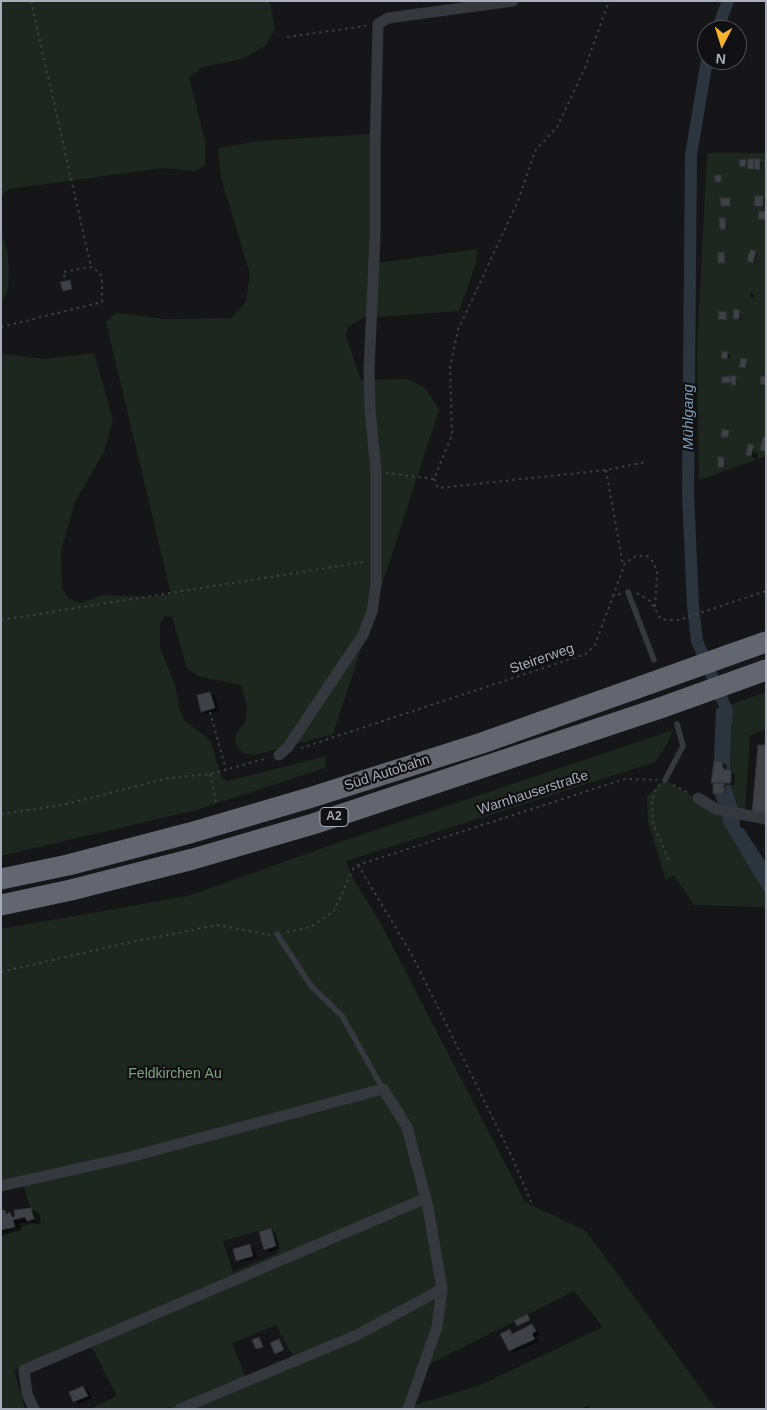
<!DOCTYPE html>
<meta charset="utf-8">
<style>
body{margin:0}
#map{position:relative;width:767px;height:1410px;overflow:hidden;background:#161618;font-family:Arial,sans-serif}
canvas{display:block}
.frame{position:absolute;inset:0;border:2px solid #a8adb9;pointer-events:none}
.north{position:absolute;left:697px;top:20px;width:50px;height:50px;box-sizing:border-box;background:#111113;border:1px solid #4d4f55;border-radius:50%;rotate:185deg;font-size:14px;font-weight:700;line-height:20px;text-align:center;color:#a8adb9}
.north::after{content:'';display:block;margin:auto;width:18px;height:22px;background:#f8b42f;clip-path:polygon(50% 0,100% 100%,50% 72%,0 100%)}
</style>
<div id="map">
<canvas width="767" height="1410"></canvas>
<div class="frame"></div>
<div class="north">N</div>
</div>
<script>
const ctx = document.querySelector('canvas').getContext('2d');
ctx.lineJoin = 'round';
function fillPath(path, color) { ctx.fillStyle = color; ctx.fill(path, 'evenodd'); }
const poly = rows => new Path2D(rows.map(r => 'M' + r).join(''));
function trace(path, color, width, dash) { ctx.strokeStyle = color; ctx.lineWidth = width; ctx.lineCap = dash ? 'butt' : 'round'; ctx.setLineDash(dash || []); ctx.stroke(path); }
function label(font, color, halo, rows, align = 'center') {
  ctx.font = font + ' Arial,sans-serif'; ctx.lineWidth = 4.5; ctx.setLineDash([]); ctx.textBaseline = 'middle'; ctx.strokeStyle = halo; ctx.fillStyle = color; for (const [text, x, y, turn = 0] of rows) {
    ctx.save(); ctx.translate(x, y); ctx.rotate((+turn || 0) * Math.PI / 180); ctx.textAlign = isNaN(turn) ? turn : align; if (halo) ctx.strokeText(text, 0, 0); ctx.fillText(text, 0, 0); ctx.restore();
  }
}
const green = poly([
 [1,1,270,1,275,29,266,45,243,59,202,67,189,78,205,140,205,164,196,171,162,168,9,189,1,196],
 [371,134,371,264,477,249,476,263,459,311,363,318,349,326,346,336,361,380,408,379,426,389,439,410,333,734,255,755,242,753,235,743,236,735,246,720,247,706,241,685,198,676,187,668,172,617,165,616,160,623,160,648,175,685,180,711,185,721,210,740,222,779,228,781,326,756,325,768,196,810,1,856,1,354,46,359,94,353,113,420,104,452,75,502,61,551,62,588,68,598,80,603,103,595,149,597,171,594,106,322,116,313,165,319,231,318,246,302,250,274,221,178,218,148,260,141],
 [707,153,766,153,766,456,699,480,697,350],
 [1,233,7,248,9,270,8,290,1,303],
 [766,692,766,729,750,735,745,810,739,811,730,781,732,704],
 [673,730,667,744,655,762,346,861,351,875,381,924,525,1202,586,1231,716,1409,90,1409,117,1396,87,1338,14,1370,25,1409,1,1409,1,1233,35,1223,23,1184,1,1189,1,929,188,896,340,842],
 [272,1227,278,1253,233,1272,223,1241],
 [574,1291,603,1327,478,1386,415,1405,430,1364],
 [276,1325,293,1356,246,1377,232,1343],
 [665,780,719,812,723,823,766,895,766,911,763,907,694,905,674,875,666,880,648,822,647,796]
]);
const water = poly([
 [732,704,730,770,723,769,722,761,714,761,716,709],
 [724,783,730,783,739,811,740,827,744,829,766,863,766,895,723,823,715,794,724,794]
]);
const shadow = poly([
 [746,161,762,162,761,170,751,170,749,166,741,166],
 [756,197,765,199,764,207,756,205],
 [725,219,728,229,723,229,721,228],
 [755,253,757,254,755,263,750,262],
 [724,254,726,263,721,263,719,262],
 [70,282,73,290,66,291,64,290],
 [750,293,754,295,754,298,750,296],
 [740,311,741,320,736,319,734,318],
 [724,353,730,354,729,359,723,358],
 [736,377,738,385,723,383],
 [754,446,754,452,758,454,757,459,747,455],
 [724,459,726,467,721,467,720,466],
 [210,693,215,696,219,711,207,714,202,711],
 [722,763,727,765,727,771,735,774,734,785,726,785,724,794,716,794,715,793],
 [31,1209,39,1213,41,1223,36,1224,30,1221,19,1224,22,1230,1,1236,1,1211,16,1218,16,1211],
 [270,1230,275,1232,280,1249,269,1252,265,1249],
 [250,1246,254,1248,257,1258,242,1262,237,1260],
 [527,1316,531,1321,518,1325],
 [532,1325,540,1334,536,1336,539,1342,514,1352,510,1350,510,1330,514,1333],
 [279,1340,285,1351,278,1354,276,1353],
 [83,1387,88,1390,92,1398,79,1404,74,1401],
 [588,1406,593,1409,580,1409]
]);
const canal = poly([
 [717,30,728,1],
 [707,60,691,155,688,493,693,606,697,641,727,711,726,722]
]);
const building = poly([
 [746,159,746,166,740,167,739,160,746,159],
 [748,159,754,159,754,169,747,169,748,159],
 [754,159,760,159,760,170,754,169,754,159],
 [715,175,721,175,721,182,715,182,715,175],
 [755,196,763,196,763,206,754,206,755,196],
 [720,198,730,198,730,206,721,206,720,198],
 [759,211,766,212,766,220,758,219,759,211],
 [719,218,725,218,726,229,720,229,719,218],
 [750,250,756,251,753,263,747,261,750,250],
 [724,252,725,263,718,263,718,253,724,252],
 [70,280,72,289,63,291,60,282,70,280],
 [734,309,740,310,739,319,733,319,734,309],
 [719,311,727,312,726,320,718,319,719,311],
 [722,351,728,352,727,359,721,358,722,351],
 [741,358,747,359,745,368,739,367,741,358],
 [730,376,736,376,736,385,731,385,730,376],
 [730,376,731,383,722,383,722,377,730,376],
 [761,376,766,377,766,385,760,384,761,376],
 [722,429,729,430,728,437,721,437,722,429],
 [763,437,766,437,766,452,760,450,763,437],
 [748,444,754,445,751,456,746,455,748,444],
 [718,457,724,457,724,467,718,467,718,457],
 [210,692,215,708,201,712,197,695,210,692],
 [765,738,766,738,766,814,752,813,758,745,765,745,765,738],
 [714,761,722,761,723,769,731,770,731,783,711,783,714,761],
 [713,783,724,783,724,794,713,794,713,783],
 [31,1208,34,1219,27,1221,25,1217,13,1220,15,1227,1,1230,1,1210,5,1210,6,1214,10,1212,12,1217,15,1217,14,1210,31,1208],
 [271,1228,276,1246,264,1250,259,1232,271,1228],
 [250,1244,253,1256,236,1261,233,1249,250,1244],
 [527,1314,530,1320,517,1326,514,1321,527,1314],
 [532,1324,536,1331,532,1334,535,1339,509,1351,500,1334,510,1329,512,1334,532,1324],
 [259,1337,263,1347,256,1349,252,1340,259,1337],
 [279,1339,284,1350,275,1354,270,1343,279,1339],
 [83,1386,88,1396,73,1402,69,1392,83,1386]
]);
const path = poly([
 [31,1,91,267],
 [287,37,366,26],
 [1,327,102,302,102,281,100,273,91,267,63,272,65,278],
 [606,470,623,566],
 [386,473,434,479,452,435,450,367,458,330,518,201,535,151,557,127,585,68,609,1],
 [434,479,438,488,606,470,646,462],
 [637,593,650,601,661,619,669,620,679,620,766,591],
 [613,596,625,563,636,556,647,556,654,563,657,573,655,608],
 [1,620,364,562],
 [210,712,226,770],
 [301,748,586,654,595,645,613,596,621,594],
 [210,774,216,802],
 [660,785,656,788,652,800,653,824,670,863],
 [673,785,689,793],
 [1,814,62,805,169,778,210,774,268,758],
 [358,865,412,955,512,1157,531,1202],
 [287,932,311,927,334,911,353,869,358,865,625,779,657,780],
 [1,972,131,942,218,925,270,935]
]);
const service = poly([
 [628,592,654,660],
 [665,780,683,746,677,724],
 [277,934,311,986,342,1016,383,1089]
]);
const minor = poly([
 [279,755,288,747,363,635,372,612,376,584,376,472,370,408,369,370,375,238,375,152,378,24,388,18,513,1],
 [698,798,716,809,766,819],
 [1,1186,130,1157,383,1089,407,1127,428,1207,442,1289,437,1327,408,1409],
 [34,1409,27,1394,24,1370,424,1199],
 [180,1409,357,1335,442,1289]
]);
const motorway = poly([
 [729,655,766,642],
 [738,680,766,670],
 [1,879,68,865,190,833,309,798,482,743,651,683],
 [1,905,71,890,193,859,313,824,660,708]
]);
const motorwayBridge = poly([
 [651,683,729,655],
 [660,708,738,680]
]);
const shields = [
 [334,817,28]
];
const shieldNames = [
 ["A2",334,817]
];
const streetNames = [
 ["Steirerweg",542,659,-19],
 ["Süd Autobahn",387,773,-18],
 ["Warnhauserstraße",533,793,-18]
];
const parkNames = [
 ["Feldkirchen Au",175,1074]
];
const waterNames = [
 ["Mühlgang",689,417,-90]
];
fillPath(green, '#1e271f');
fillPath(water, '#2c353d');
fillPath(shadow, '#0007');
trace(canal, '#2c353d', 12);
fillPath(building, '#404146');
trace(building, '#303035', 1);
trace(path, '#3d3f45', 2, [2.5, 4]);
trace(service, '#37383e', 5.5);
trace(minor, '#37383e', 11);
trace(motorway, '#63666f', 21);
trace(motorwayBridge, '#63666f', 21);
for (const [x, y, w] of shields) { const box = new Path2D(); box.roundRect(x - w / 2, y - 9.5, w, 19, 4); ctx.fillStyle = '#111113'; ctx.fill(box); trace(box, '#a8adb9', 1); }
label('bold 12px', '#a8adb9', null, shieldNames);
label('14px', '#a8adb9', '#111113', streetNames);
label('14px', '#7ea481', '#111113', parkNames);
label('italic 15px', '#7e9bb5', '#111113', waterNames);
</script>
